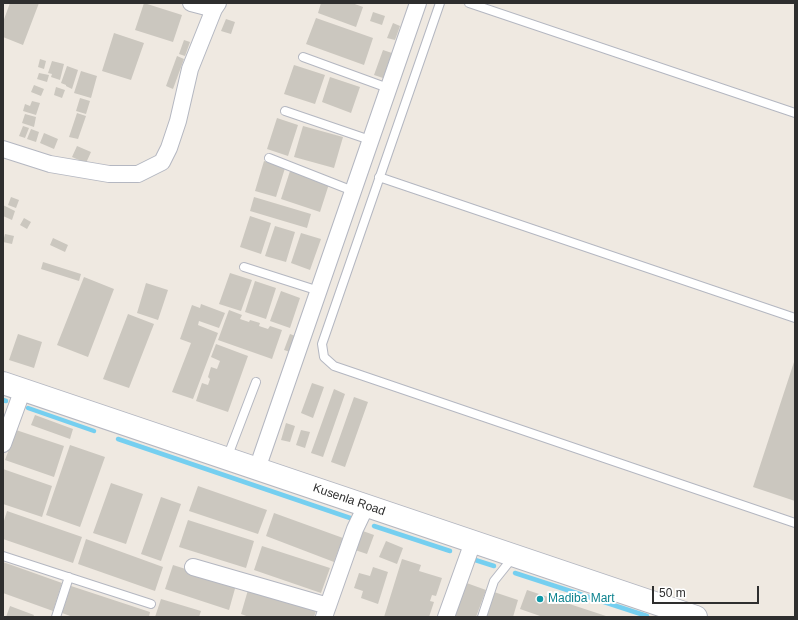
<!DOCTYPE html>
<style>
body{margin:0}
#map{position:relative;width:798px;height:620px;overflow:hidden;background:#efe9e1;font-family:Arial,sans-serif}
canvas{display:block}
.frame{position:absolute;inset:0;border:4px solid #2e2e2e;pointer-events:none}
.scale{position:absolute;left:652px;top:586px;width:107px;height:18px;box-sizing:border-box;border:2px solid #2e2e2e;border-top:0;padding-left:5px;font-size:12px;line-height:14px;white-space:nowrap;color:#2e2e2e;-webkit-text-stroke:3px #fff;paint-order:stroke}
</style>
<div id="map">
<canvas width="798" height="620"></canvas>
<div class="frame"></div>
<div class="scale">50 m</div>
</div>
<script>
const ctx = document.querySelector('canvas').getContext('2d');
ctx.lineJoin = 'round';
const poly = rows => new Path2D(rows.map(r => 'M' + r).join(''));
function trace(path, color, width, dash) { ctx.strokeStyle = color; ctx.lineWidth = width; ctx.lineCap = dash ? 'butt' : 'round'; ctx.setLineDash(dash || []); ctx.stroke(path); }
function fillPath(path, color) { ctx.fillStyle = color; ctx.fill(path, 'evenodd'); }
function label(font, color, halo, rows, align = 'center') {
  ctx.font = font + ' Arial,sans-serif'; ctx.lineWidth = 4; ctx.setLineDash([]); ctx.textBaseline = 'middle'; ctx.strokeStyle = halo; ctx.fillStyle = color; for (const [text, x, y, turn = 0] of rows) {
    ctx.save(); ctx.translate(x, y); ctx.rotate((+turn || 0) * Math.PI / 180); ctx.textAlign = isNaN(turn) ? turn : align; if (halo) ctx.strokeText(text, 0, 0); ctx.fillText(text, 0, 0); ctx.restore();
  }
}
const stream = poly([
 [3,400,6,401],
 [28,408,94,431],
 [118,439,356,520],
 [374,526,450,551],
 [469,558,494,566],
 [515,573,647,616]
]);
const building = poly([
 [10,3,39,3,23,45,3,37,3,22],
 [144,3,182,15,173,42,135,30],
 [321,3,352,3,363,7,356,27,318,13],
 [373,12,385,16,382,25,370,21],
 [316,18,373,38,364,65,306,44],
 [226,19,235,22,231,34,221,31],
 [393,23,400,26,395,40,387,38],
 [114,33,144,43,131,80,102,71],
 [184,40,190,42,185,56,179,54],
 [383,50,392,53,383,78,374,75],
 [177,56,184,59,173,89,166,86],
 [40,59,46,61,44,69,38,67],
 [52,61,64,64,60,80,51,77,52,74,48,73],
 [294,65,325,75,315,104,284,94],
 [67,66,78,70,72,89,66,86,66,85,61,83],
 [81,71,97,76,91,98,74,93],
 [39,73,49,75,47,82,37,79],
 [330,77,360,87,351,113,322,102],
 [34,85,44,89,41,96,31,92],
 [56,87,65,90,62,98,54,95],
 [80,98,90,101,86,114,76,111],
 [32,101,40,103,36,115,23,111,25,104,30,106],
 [77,113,86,116,78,139,69,137],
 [25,114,36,117,34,127,22,123],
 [277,118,298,125,288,156,267,149],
 [23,126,29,128,25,138,19,136],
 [303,126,343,137,334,168,294,157],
 [31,129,39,132,36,142,27,139],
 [44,133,58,139,54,149,40,143],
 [77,146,91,152,86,163,72,157],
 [264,161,285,168,276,197,255,191],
 [290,171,329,184,320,212,281,199],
 [11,197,19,200,16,208,8,205],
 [254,197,311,214,307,228,250,211],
 [3,205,15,211,12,220,3,216],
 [250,216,271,223,261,254,240,247],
 [24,218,31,222,27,229,20,225],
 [275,226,295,232,286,262,265,256],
 [301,233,321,239,310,270,291,263],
 [5,234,14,236,12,244,3,242],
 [53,238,68,245,65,252,50,245],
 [43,262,81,274,79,281,41,269],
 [230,273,252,280,241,311,219,304],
 [84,277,114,289,88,357,57,345],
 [255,281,276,288,266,319,245,312],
 [146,283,168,290,158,320,137,313],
 [281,291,300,298,290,328,270,321],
 [201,304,225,313,219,328,199,321,198,325,218,333,193,399,172,392,191,343,180,339,192,305,200,308],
 [229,310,242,315,240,319,249,322,250,320,260,323,259,326,268,329,270,326,282,330,272,359,218,340],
 [128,314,154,324,129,388,103,379],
 [18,334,42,342,34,368,9,360],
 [290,334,298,337,293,353,284,350],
 [216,344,248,356,228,412,196,401,202,383,208,385,210,379,208,377,211,367,217,369,220,361,211,357],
 [795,359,795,501,753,487],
 [312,383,324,387,313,418,301,413],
 [334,389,345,394,323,457,311,453],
 [354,397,368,402,345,467,331,462],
 [35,415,73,429,70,439,31,425],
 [286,423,295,426,290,442,281,440],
 [16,430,64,446,54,477,5,460],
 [301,430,310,432,305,448,296,445],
 [70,445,105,457,80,527,46,515],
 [3,469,52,486,42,517,3,504],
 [111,483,143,494,126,544,93,533],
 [198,486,267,510,258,534,189,511],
 [161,497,181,504,161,561,141,554],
 [7,511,82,537,73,563,3,539,3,524],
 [274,513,343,538,334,562,266,536],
 [188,520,254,541,246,568,179,547],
 [360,530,374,535,367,554,352,549],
 [86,539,163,567,155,591,78,564],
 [386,541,403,548,397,564,379,557],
 [262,546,330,568,321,593,254,570],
 [402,559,421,565,419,571,442,578,436,596,432,595,430,601,434,602,429,617,384,617],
 [3,562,62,583,53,611,3,593],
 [173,565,236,585,229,610,165,589],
 [373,567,388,572,378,604,361,598,363,591,354,588,359,573,370,576],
 [461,581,486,590,476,617,448,617],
 [71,586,150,612,149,617,73,617,62,613],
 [248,590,316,611,314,617,249,617,241,614],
 [527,590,609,617,543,617,520,609],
 [494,592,518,600,513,617,485,617],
 [161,599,201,611,199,617,155,617],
 [10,606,34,615,33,617,6,617]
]);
const lane = poly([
 [440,3,322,344,324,357,334,366,795,523],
 [469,3,795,113],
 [303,57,388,88],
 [285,111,370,140],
 [269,158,353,191],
 [379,177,795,318],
 [244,267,319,291],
 [227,458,256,382],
 [3,556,151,604],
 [56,617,69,577],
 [482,617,494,581,514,556]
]);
const street = poly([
 [191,3,214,9,218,3],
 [3,149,50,164,109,174,138,174,162,162,169,148,178,121,190,69,214,9],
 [3,444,23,389],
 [257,469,418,3],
 [193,567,328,606],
 [324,617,355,529,366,506],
 [446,617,473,542]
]);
const secondary = poly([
 [3,383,696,617]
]);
const markers = [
 [540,599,4,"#0f9aa8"]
];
const streetNames = [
 ["Kusenla Road",349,500,19]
];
const cultureNames = [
 ["Madiba Mart",548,599]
];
trace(stream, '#75cff0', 4.5);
fillPath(building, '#cbc7bf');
trace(lane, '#b4b7c1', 10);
trace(street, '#b4b7c1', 18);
trace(secondary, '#b4b7c1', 24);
trace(lane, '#fff', 8);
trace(street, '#fff', 16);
trace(secondary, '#fff', 22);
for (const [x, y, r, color] of markers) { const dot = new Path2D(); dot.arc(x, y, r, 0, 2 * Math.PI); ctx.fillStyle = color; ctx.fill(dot); trace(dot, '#fff', 1.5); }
label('12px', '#2e2e2e', '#fff', streetNames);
label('12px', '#0d838f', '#fff', cultureNames, 'left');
</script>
